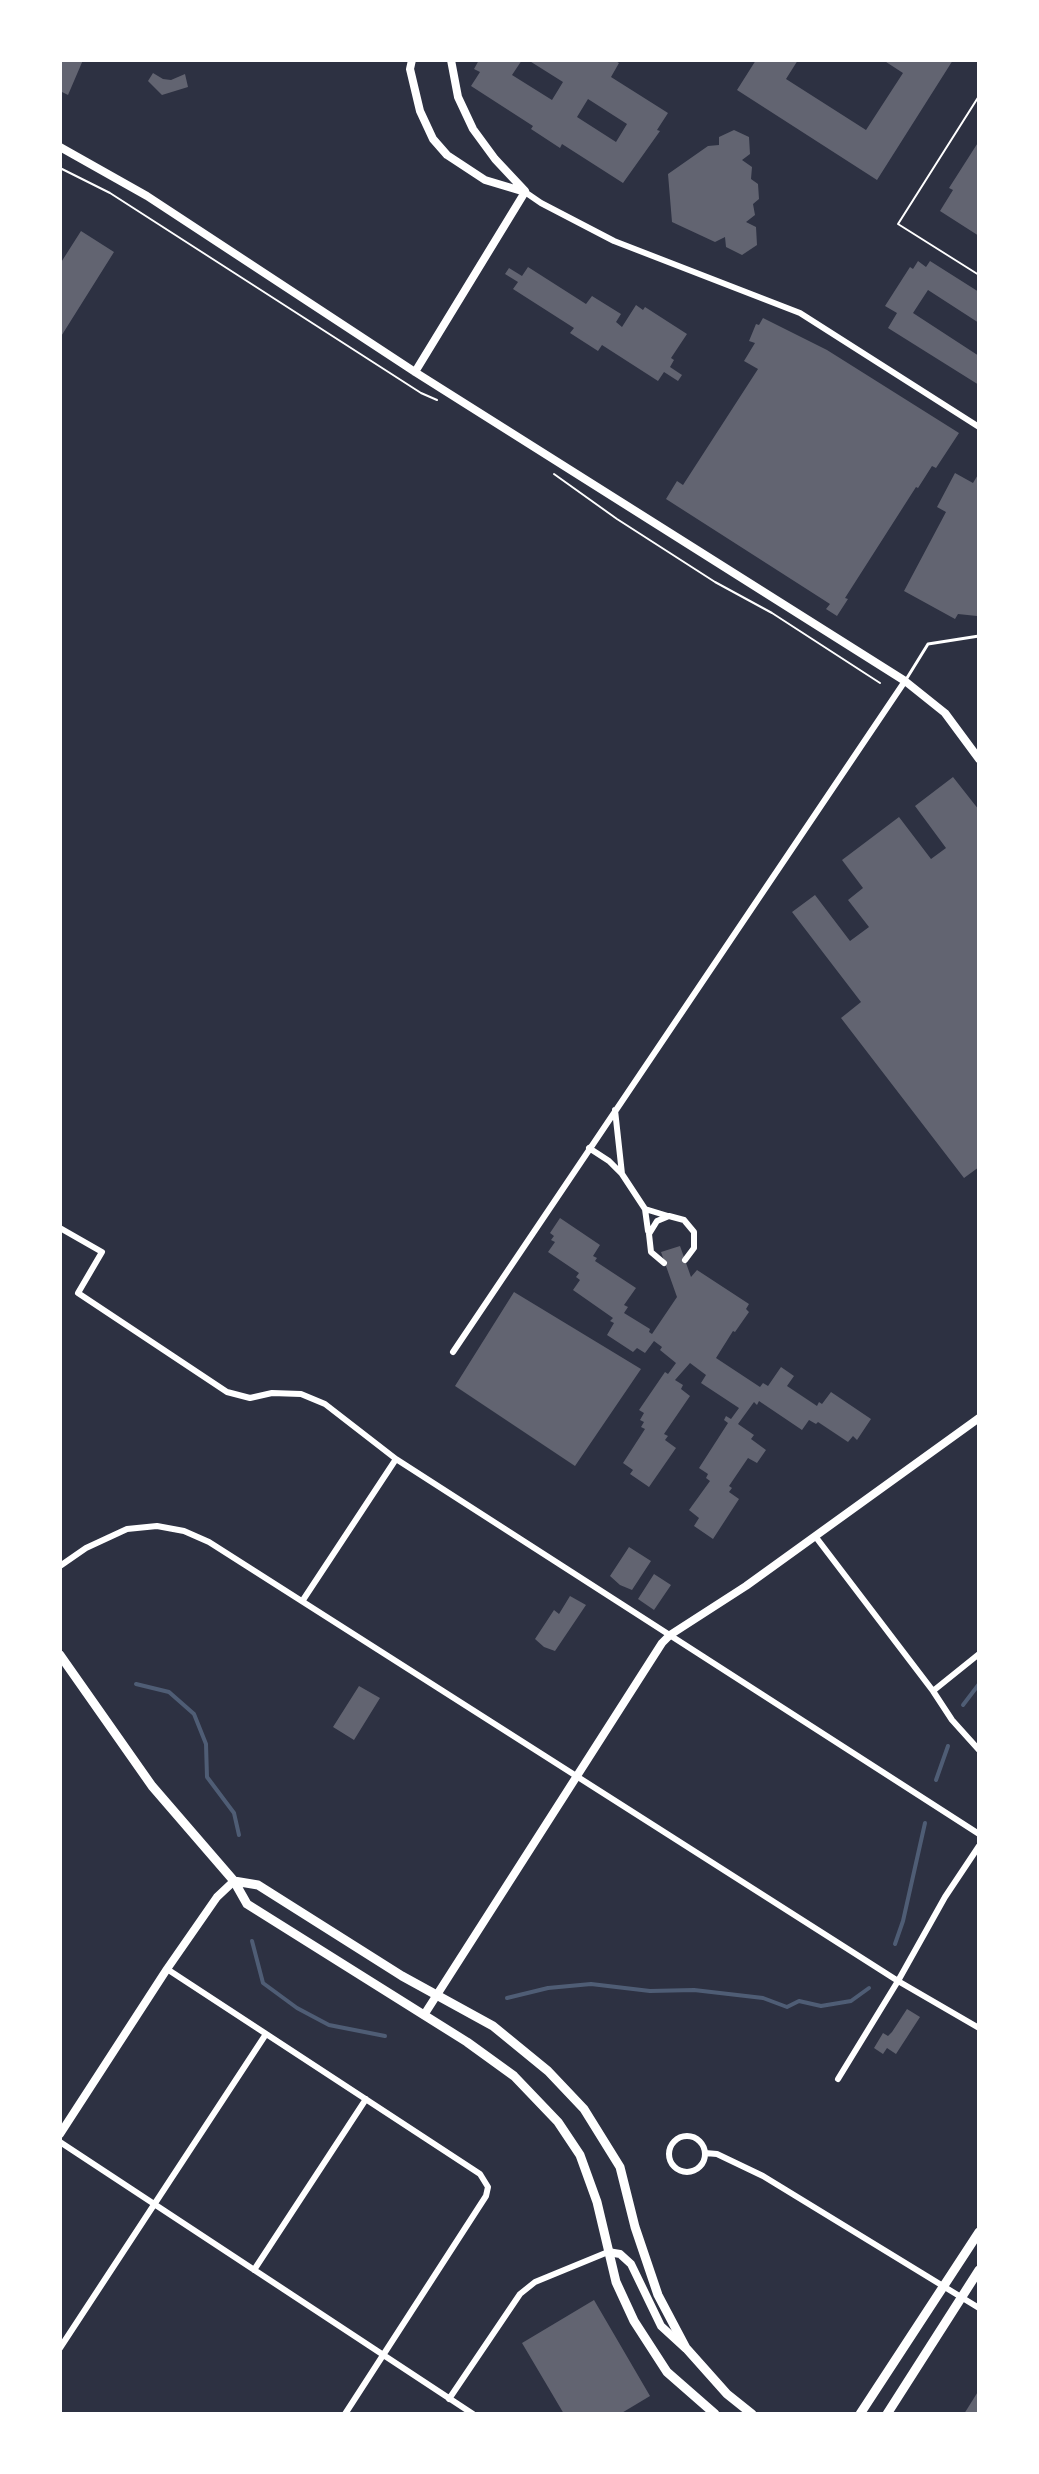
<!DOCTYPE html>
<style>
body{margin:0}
#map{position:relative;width:1039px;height:2474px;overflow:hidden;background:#2d3142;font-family:Lora,serif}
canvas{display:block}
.frame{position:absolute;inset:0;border:62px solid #fff;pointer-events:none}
</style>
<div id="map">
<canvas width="1039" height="2474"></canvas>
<div class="frame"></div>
</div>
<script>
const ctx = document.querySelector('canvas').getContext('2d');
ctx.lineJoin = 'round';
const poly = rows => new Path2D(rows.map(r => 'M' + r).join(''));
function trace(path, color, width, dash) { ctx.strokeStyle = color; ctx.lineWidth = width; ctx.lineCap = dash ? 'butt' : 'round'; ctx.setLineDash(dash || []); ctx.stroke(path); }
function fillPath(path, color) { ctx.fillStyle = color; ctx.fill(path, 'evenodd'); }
const stream = poly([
 [136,1684,169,1692,194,1714,206,1744,207,1777,234,1813,239,1835],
 [963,1705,979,1684],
 [936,1780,948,1746],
 [252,1941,263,1983,297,2008,329,2025,385,2036],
 [895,1944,903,1921,925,1823],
 [507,1998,548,1988,591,1984,650,1991,694,1990,763,1998,787,2007,799,2001,821,2006,851,2001,869,1988]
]);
const building = poly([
 [60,60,83,60,68,95,60,91],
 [479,60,522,60,512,75,552,100,563,82,528,60,614,60,619,63,611,77,668,113,657,130,660,131,623,183,562,144,560,148,531,129,533,126,471,86,480,72,474,69],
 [588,99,627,124,616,142,577,117],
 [756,60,798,60,786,79,866,130,903,73,883,60,953,60,877,180,737,90],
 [153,73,163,79,171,80,185,74,188,87,162,95,148,81],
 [734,130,749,137,750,154,742,160,752,167,751,179,758,184,759,199,753,204,755,215,746,222,756,227,757,245,742,255,726,247,725,237,715,242,672,222,668,174,708,146,719,145,719,137],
 [979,141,977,196,979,236,940,211,953,190,949,188],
 [81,231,114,252,60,338,60,264],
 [918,261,926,267,930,261,979,292,979,323,928,290,913,313,979,356,979,385,888,328,897,313,885,306,910,267,913,269],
 [528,267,586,304,592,296,621,314,616,322,622,327,636,305,643,310,645,307,687,334,671,358,674,360,670,367,682,375,678,381,664,372,658,381,602,345,598,351,570,333,574,328,513,289,518,282,505,274,509,268,522,276],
 [763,318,827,350,959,433,936,468,932,466,918,488,916,487,845,598,848,599,837,616,826,609,830,604,666,499,677,481,683,485,758,369,744,361,755,343,749,341,756,324,759,325],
 [955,473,973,483,979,473,979,603,977,616,958,614,955,619,904,591,946,512,937,507],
 [953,777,979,810,979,1167,964,1178,841,1018,861,1002,792,912,815,895,850,941,869,927,848,900,863,888,842,860,899,817,931,859,946,848,915,806],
 [560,1218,600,1245,593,1256,597,1258,595,1261,636,1288,624,1305,628,1307,624,1313,650,1329,649,1332,652,1334,677,1297,661,1252,680,1246,691,1277,697,1270,749,1304,746,1309,749,1312,735,1332,733,1331,716,1358,760,1387,763,1383,768,1386,781,1367,794,1376,787,1386,817,1406,819,1402,822,1404,831,1392,871,1419,857,1440,853,1436,848,1442,818,1422,816,1424,809,1420,802,1430,759,1401,757,1405,754,1402,738,1424,754,1435,751,1439,766,1450,757,1463,748,1458,729,1486,732,1488,729,1492,739,1499,713,1539,694,1526,699,1518,689,1510,710,1481,706,1478,708,1474,699,1468,728,1423,724,1420,726,1416,731,1419,739,1408,701,1383,706,1375,690,1363,675,1380,683,1385,681,1389,690,1396,664,1434,668,1436,665,1440,676,1448,649,1487,630,1474,633,1470,623,1463,645,1429,641,1427,644,1422,640,1420,644,1413,639,1410,665,1372,668,1374,676,1363,660,1350,662,1347,654,1341,645,1353,637,1348,633,1352,607,1335,614,1323,610,1321,613,1318,573,1290,580,1280,576,1277,579,1273,548,1252,555,1242,551,1240,554,1236,550,1233],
 [514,1292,641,1369,575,1466,455,1386],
 [629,1547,651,1561,632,1590,620,1585,610,1576],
 [654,1574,671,1585,654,1610,638,1599],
 [570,1596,586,1605,555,1651,544,1647,535,1639,554,1610,559,1614],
 [359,1686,380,1698,354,1740,333,1727],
 [907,2009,920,2017,896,2054,887,2048,883,2054,874,2048,883,2033,888,2036,892,2032],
 [594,2300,650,2396,620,2414,564,2414,522,2343],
 [979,2390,979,2414,964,2414]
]);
const path = poly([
 [979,96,898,224,979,275],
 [60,168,110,193,421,393,437,400],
 [554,474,617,519,715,582,772,613,880,683]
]);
const service = poly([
 [907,678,928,644,979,636]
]);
const minor = poly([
 [525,192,541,203,614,241,800,313,979,427],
 [615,1110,622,1174],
 [589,1148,609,1161,622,1174,645,1209,648,1231],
 [645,1209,668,1216],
 [60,1228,102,1252,78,1293,227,1392,250,1398,272,1393,301,1394,325,1404,396,1459,979,1834],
 [664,1263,651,1252,649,1234,657,1221,669,1216,684,1220,694,1232,694,1248,685,1260],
 [453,1352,905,681],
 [815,1536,933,1691,952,1720,979,1750],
 [60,1566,86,1548,127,1529,157,1526,184,1531,209,1542,898,1981,979,2028],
 [303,1600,396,1459],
 [933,1691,979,1654],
 [167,1969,480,2174,488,2187,486,2196,345,2414],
 [838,2079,898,1981,945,1897,979,1846],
 '669 2154a18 18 0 1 1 36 0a18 18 0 1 1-36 0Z',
 [60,2142,473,2414],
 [705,2153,717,2154,763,2176,979,2308],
 [254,2270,366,2099],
 [60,2348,266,2034],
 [449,2399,520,2294,535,2282,608,2252]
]);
const tertiary = poly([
 [412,60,410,69,420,111,433,139,447,155,485,180,525,192],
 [451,60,458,97,473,129,495,159,525,191],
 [60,147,147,196,415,372,905,681,945,713,979,759],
 [415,372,525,192],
 [424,2015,662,1643,670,1635,746,1586,979,1418],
 [60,2134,167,1969,217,1897,234,1881],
 [608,2252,620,2254,631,2264,661,2326,685,2348]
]);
const secondary = poly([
 [60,1655,152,1786,234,1881,247,1904,467,2042,514,2076,558,2122,580,2155,597,2202,616,2282,634,2321,667,2372,715,2414],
 [234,1881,258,1885,402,1976,493,2026,548,2071,584,2109,620,2167,635,2227,658,2295,686,2348,727,2394,752,2414],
 [860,2414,979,2232],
 [887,2414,979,2270]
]);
trace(stream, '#4f5d75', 4);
fillPath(building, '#626471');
trace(path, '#fff', 2);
trace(service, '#fff', 3);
trace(minor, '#fff', 6);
trace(tertiary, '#fff', 8);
trace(secondary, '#fff', 9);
</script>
